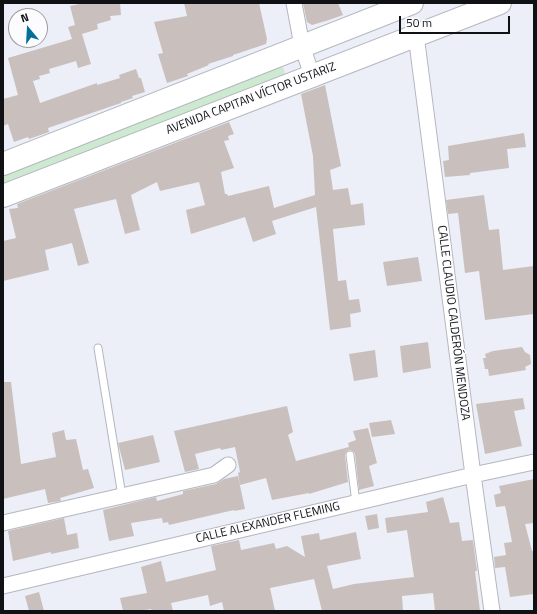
<!DOCTYPE html>
<meta charset="utf-8">
<style>
body{margin:0}
#map{position:relative;width:537px;height:614px;overflow:hidden;background:#eceff7;font-family:"Titillium Web",sans-serif}
canvas{display:block}
.frame{position:absolute;inset:0;border:4px solid #101114;pointer-events:none}
.north{position:absolute;left:8px;top:8px;width:40px;height:40px;box-sizing:border-box;background:#fcfcfe;border:1px solid #9e9ea0;border-radius:50%;rotate:342deg;font-size:11px;font-weight:700;line-height:16px;text-align:center;color:#101114}
.north::after{content:'';display:block;margin:auto;width:14px;height:18px;background:#046e9b;clip-path:polygon(50% 0,100% 100%,50% 72%,0 100%)}
.scale{position:absolute;left:399px;top:16px;width:111px;height:18px;box-sizing:border-box;border:2px solid #101114;border-top:0;padding-left:5px;font-size:12px;line-height:14px;white-space:nowrap;color:#101114;-webkit-text-stroke:3px #fcfcfe;paint-order:stroke}
</style>
<div id="map">
<canvas width="537" height="614"></canvas>
<div class="frame"></div>
<div class="north">N</div>
<div class="scale">50 m</div>
</div>
<script>
const ctx = document.querySelector('canvas').getContext('2d');
ctx.lineJoin = 'round';
function fillPath(path, color) { ctx.fillStyle = color; ctx.fill(path, 'evenodd'); }
const poly = rows => new Path2D(rows.map(r => 'M' + r).join(''));
function trace(path, color, width, dash) { ctx.strokeStyle = color; ctx.lineWidth = width; ctx.lineCap = dash ? 'butt' : 'round'; ctx.setLineDash(dash || []); ctx.stroke(path); }
function label(font, color, halo, rows, align = 'center') {
  ctx.font = font + ' "Titillium Web",sans-serif'; ctx.lineWidth = 3; ctx.setLineDash([]); ctx.textBaseline = 'middle'; ctx.strokeStyle = halo; ctx.fillStyle = color; for (const [text, x, y, turn = 0] of rows) {
    ctx.save(); ctx.translate(x, y); ctx.rotate((+turn || 0) * Math.PI / 180); ctx.textAlign = isNaN(turn) ? turn : align; if (halo) ctx.strokeText(text, 0, 0); ctx.fillText(text, 0, 0); ctx.restore();
  }
}
const green = poly([
 [281,66,284,69,285,75,3,187,3,173]
]);
const building = poly([
 [84,3,120,3,121,15,110,16,111,20,97,24,98,29,82,34,91,64,78,68,76,61,49,69,50,73,39,76,40,79,33,81,40,103,97,83,97,85,120,78,119,75,136,69,139,78,141,78,145,92,132,96,133,98,121,102,121,103,48,128,49,132,29,139,28,137,14,142,8,124,3,126,3,99,18,95,8,58,72,39,68,27,75,25,70,6],
 [184,3,259,3,267,39,266,44,233,55,233,56,208,64,209,65,187,74,188,76,167,83,158,54,163,53,154,22,187,16],
 [303,3,338,3,343,15,329,20,312,25,307,22],
 [325,85,341,166,330,170,333,190,348,188,351,205,363,203,365,225,333,229,338,281,346,280,349,300,359,299,361,312,350,314,351,327,330,330,316,207,272,221,276,234,253,242,245,217,191,234,186,210,205,205,199,182,160,191,157,182,131,195,140,230,125,234,116,199,74,209,89,263,78,266,72,243,45,250,49,270,3,281,3,241,16,238,9,209,18,208,17,204,229,122,234,134,228,136,229,140,224,141,234,168,221,172,225,194,227,194,228,196,269,186,274,208,315,195,313,156,301,94],
 [524,133,526,147,507,149,509,168,470,173,470,175,445,177,443,161,449,160,448,146],
 [484,195,489,230,499,229,503,270,534,266,534,314,485,320,479,271,465,273,458,213,448,214,446,200],
 [418,257,422,281,387,286,383,262],
 [428,342,431,368,403,373,400,346],
 [522,347,525,352,530,355,531,364,525,367,526,370,489,376,488,369,485,369,483,358,486,358,485,354,493,351],
 [375,350,378,377,354,381,349,354],
 [3,382,11,382,21,464,56,457,52,433,64,430,66,440,76,439,83,470,88,469,94,488,60,498,61,501,48,503,45,489,3,499],
 [523,398,525,409,514,411,522,446,485,454,476,404],
 [287,406,293,432,288,435,296,461,349,447,348,443,356,440,353,431,368,428,377,463,369,466,374,486,359,490,355,454,354,452,350,450,347,451,345,455,348,482,309,494,309,493,272,500,266,478,240,485,238,473,240,472,235,447,221,450,220,448,195,454,199,469,185,472,174,431],
 [391,420,395,434,372,437,369,423],
 [153,435,160,462,125,470,118,443],
 [238,476,245,509,234,511,234,510,169,525,168,522,163,523,162,518,131,523,134,536,109,541,103,510,156,497,157,501,183,494,183,491,216,484,224,479],
 [534,479,534,523,525,524,532,551,534,551,534,594,510,597,505,567,495,568,494,557,506,555,504,543,512,542,506,510,505,506,496,507,494,495,501,493,499,486],
 [443,497,450,523,459,522,462,541,473,540,477,571,475,571,480,611,435,611,433,593,402,596,403,611,322,611,314,579,270,588,275,611,224,611,222,602,210,606,208,595,171,603,173,611,152,611,151,609,139,611,123,611,120,598,147,593,141,567,161,561,166,582,216,570,211,546,239,540,241,550,274,543,276,549,287,546,305,557,301,536,319,533,320,540,356,532,361,559,327,566,333,589,354,584,414,577,407,530,387,533,385,518,428,512,426,502],
 [377,514,379,528,368,530,365,516],
 [64,518,67,535,77,533,79,548,51,554,51,552,13,561,8,531],
 [39,592,44,611,29,611,25,596]
]);
const lane = poly([
 [98,348,122,496],
 [350,455,356,503]
]);
const street = poly([
 [294,3,302,46,312,75],
 [416,35,473,475,492,611],
 [3,523,214,475,228,465],
 [3,586,473,475,534,462]
]);
const primary = poly([
 [3,164,412,3],
 [3,196,500,3]
]);
const streetNames = [
 ["AVENIDA CAPITAN VÍCTOR USTARIZ",251,99,-21],
 ["CALLE CLAUDIO CALDERÓN MENDOZA",453,323,83],
 ["CALLE ALEXANDER FLEMING",268,523,-13]
];
fillPath(green, '#cde9d0');
fillPath(building, '#c9bfbd');
trace(lane, '#b4b7bf', 9);
trace(street, '#b4b7bf', 17);
trace(primary, '#b4b7bf', 24);
trace(lane, '#fff', 7);
trace(street, '#fff', 15);
trace(primary, '#fff', 22);
label('12px', '#101114', '#fcfcfe', streetNames);
</script>
